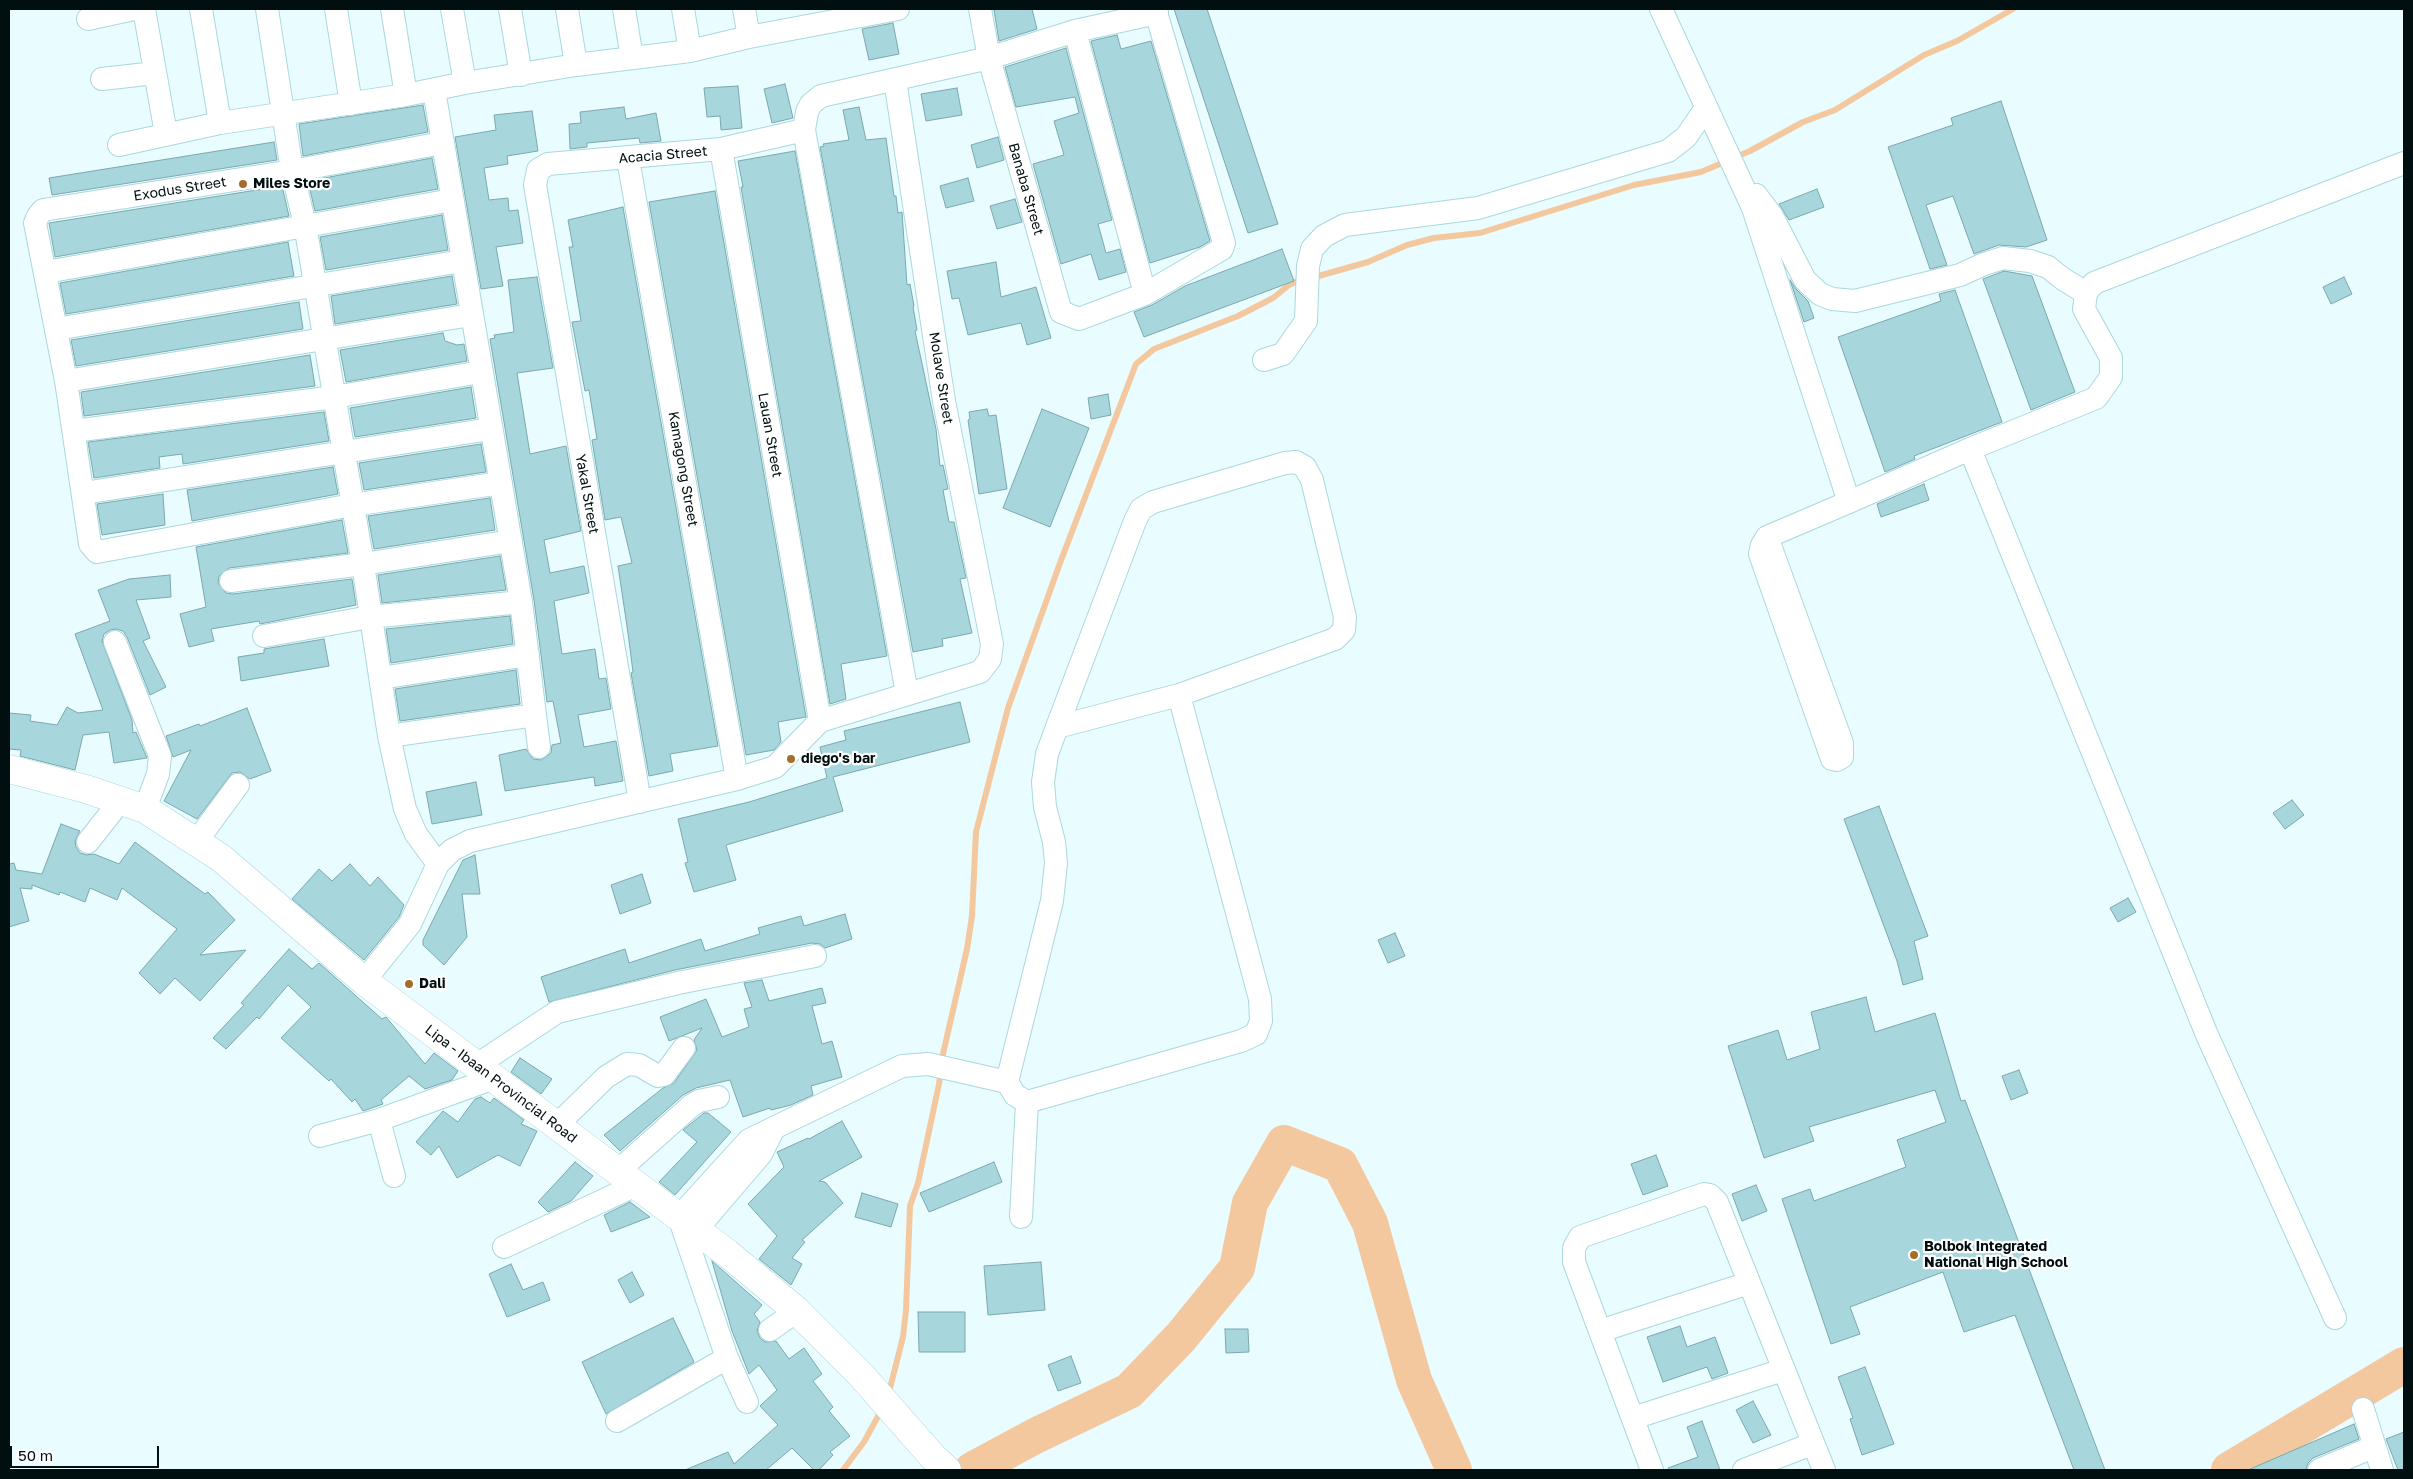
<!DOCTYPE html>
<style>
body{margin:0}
#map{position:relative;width:2413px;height:1479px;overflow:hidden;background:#e9fcff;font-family:"Golos Text",sans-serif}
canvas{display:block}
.frame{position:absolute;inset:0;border:10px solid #010f11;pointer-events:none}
.scale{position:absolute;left:10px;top:1446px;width:149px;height:22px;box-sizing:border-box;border:2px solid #010f11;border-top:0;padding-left:6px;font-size:15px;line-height:18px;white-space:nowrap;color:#010f11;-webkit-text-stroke:4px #fff;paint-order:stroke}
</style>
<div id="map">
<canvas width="2413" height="1479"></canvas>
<div class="frame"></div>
<div class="scale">50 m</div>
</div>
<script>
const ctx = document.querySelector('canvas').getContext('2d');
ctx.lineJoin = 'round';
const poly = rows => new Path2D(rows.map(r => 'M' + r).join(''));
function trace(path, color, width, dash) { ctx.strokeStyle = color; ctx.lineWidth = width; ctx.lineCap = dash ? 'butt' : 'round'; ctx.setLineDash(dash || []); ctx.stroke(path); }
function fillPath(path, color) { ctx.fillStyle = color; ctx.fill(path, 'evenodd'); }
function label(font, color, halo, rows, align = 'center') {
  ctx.font = font + ' "Golos Text",sans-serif'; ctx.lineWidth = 4.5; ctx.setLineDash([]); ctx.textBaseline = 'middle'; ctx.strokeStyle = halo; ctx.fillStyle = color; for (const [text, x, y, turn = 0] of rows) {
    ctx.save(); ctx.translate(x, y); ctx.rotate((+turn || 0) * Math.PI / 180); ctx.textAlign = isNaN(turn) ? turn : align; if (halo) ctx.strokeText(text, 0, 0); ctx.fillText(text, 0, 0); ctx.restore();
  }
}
const stream = poly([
 [1315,277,1368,262,1407,245,1434,238,1480,233,1634,185,1701,172,1750,151,1803,122,1835,110,1924,55,1957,41,2013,9],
 [888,1396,903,1337,906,1310,910,1206,918,1183,939,1084,943,1054,967,949,972,916,976,832,1008,708,1060,563,1136,364,1154,349,1238,316,1273,298,1289,285,1302,279],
 [843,1470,864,1442,882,1409]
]);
const river = poly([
 [972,1470,1035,1436,1129,1391,1181,1337,1237,1268,1250,1203,1284,1143,1340,1165,1370,1223,1414,1380,1454,1470],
 [2229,1470,2404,1365]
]);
const building = poly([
 [999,9,1032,9,1037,29,999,41,994,10,999,9],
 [1174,9,1207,9,1278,224,1248,233,1174,9],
 [893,23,899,54,869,60,862,29,893,23],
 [1117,35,1121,49,1151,41,1210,241,1200,247,1150,263,1091,41,1117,35],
 [1066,48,1112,220,1098,224,1106,253,1120,249,1126,272,1099,280,1091,254,1061,264,1033,164,1064,155,1054,121,1079,113,1075,97,1016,107,1005,67,1066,48],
 [785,84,793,118,772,123,764,89,785,84],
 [738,86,742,128,721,130,720,116,707,117,704,88,738,86],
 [957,88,962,115,926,121,921,94,957,88],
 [2001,101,2047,240,2026,247,1999,245,1974,254,1953,196,1926,205,1947,265,1930,269,1888,147,1953,125,1951,118,2001,101],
 [423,105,428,132,303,156,299,124,423,105],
 [624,107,626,119,656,113,661,141,640,143,639,138,587,143,587,147,570,149,569,124,581,123,580,112,624,107],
 [859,107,866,140,886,138,894,196,896,196,898,213,902,212,907,285,910,284,914,306,913,307,917,330,915,331,936,429,940,466,943,465,948,489,943,490,949,522,954,522,966,578,960,579,972,633,942,639,943,646,913,652,820,147,824,146,823,144,849,140,843,110,859,107],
 [532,111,538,151,507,156,508,164,484,168,489,200,508,198,509,211,518,210,523,243,496,247,503,286,481,289,455,137,496,130,494,115,532,111],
 [998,137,1004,160,977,168,971,145,998,137],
 [274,142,277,160,52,195,49,178,274,142],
 [795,151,887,656,841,664,846,699,830,704,741,187,743,187,738,161,795,151],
 [432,158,438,189,315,211,308,181,432,158],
 [968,178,974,201,946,208,940,186,968,178],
 [282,186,289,216,55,257,49,223,282,186],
 [1817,189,1824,207,1789,220,1779,204,1817,189],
 [715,191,806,717,778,722,781,742,774,750,746,755,649,202,715,191],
 [1015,199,1022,222,997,229,990,206,1015,199],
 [623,207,718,746,670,754,673,771,649,776,631,673,633,672,628,633,618,566,632,563,621,517,605,520,592,440,597,439,589,390,585,391,572,322,581,321,569,247,573,247,568,220,623,207],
 [442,215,448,250,326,270,320,237,442,215],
 [288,242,294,276,66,314,60,283,288,242],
 [1282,249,1294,281,1144,337,1134,312,1152,305,1185,286,1282,249],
 [996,262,1001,297,1036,287,1051,338,1027,345,1021,323,968,335,959,298,952,299,947,271,996,262],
 [2004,271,2032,276,2075,392,2031,410,1983,279,2004,271],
 [452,276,457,304,335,324,331,296,452,276],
 [537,277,553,368,517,373,530,454,566,446,581,531,544,540,550,573,584,566,589,593,554,601,562,654,595,649,599,679,606,678,611,709,578,715,584,747,616,741,623,781,595,786,594,777,505,791,499,755,526,749,533,759,541,760,551,753,552,745,561,743,553,701,547,702,534,600,490,339,495,338,494,335,514,332,508,280,537,277],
 [2344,277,2352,294,2331,304,2323,287,2344,277],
 [1790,280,1796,289,1808,301,1814,318,1804,322,1790,280],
 [1955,290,2002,422,1914,456,1915,459,1885,472,1838,337,1941,301,1939,294,1955,290],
 [299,302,303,329,76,366,71,340,299,302],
 [443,333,445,341,457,345,464,344,467,361,346,382,340,350,443,333],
 [310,355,315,386,84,416,81,392,310,355],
 [471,387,476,418,355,437,350,408,471,387],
 [1108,394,1111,415,1091,419,1088,398,1108,394],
 [987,409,989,416,996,415,1007,489,979,494,968,420,970,419,969,412,987,409],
 [1042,409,1089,428,1050,527,1003,508,1042,409],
 [324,412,329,441,183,464,182,454,159,457,160,468,94,478,88,442,324,412],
 [481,444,486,472,364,490,359,463,481,444],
 [333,467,338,494,192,521,187,490,333,467],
 [1924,484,1929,500,1881,517,1877,504,1924,484],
 [163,494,165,525,102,535,97,504,163,494],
 [490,498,495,530,374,549,368,516,490,498],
 [342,520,348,553,229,568,219,576,218,583,226,593,233,594,352,579,356,605,260,624,259,621,211,629,214,641,189,647,180,614,206,607,196,547,342,520],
 [500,556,506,590,382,603,378,575,500,556],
 [170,575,171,597,136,600,150,638,143,641,166,687,150,695,127,637,123,631,116,629,110,630,104,634,102,641,132,720,133,733,136,732,147,758,114,763,109,732,83,735,75,770,20,756,21,750,9,749,9,713,31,715,30,721,57,725,67,707,78,713,103,710,75,634,110,621,98,590,129,579,170,575],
 [510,616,513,644,391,663,386,629,510,616],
 [324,639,329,666,241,681,238,657,264,653,264,649,324,639],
 [516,670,520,704,400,721,395,689,516,670],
 [960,702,970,742,833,777,843,811,726,845,736,880,694,892,685,863,688,862,678,819,749,802,827,778,820,747,846,740,844,731,960,702],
 [247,708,271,771,250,779,240,772,232,773,197,819,164,801,191,750,173,757,166,736,199,724,200,726,247,708],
 [476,782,482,815,432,824,426,792,476,782],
 [2292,800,2304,815,2285,829,2273,813,2292,800],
 [1879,806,1928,936,1914,941,1923,979,1903,985,1897,961,1844,819,1879,806],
 [61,824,80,831,75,841,76,847,80,853,87,855,94,854,119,864,135,842,205,894,208,892,235,920,200,955,246,950,200,1001,175,978,160,994,139,973,177,929,122,888,117,900,90,888,85,902,60,892,59,895,32,885,32,889,20,888,29,921,9,927,9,864,14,863,16,870,42,874,61,824],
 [475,855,480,894,462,894,467,937,444,965,423,945,423,940,463,860,475,855],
 [350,864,370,886,378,877,404,905,399,917,364,960,292,899,319,869,332,881,350,864],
 [642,874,651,903,620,914,611,885,642,874],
 [2128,898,2136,912,2118,922,2110,908,2128,898],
 [845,914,852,939,825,948,820,944,812,943,675,970,549,1002,541,977,625,949,629,963,701,939,705,951,760,934,758,928,801,916,804,926,845,914],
 [1395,933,1405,956,1388,963,1378,940,1395,933],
 [289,949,312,969,319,963,382,1019,386,1017,425,1064,434,1053,458,1071,452,1080,425,1089,409,1076,381,1100,383,1104,363,1111,355,1099,352,1102,331,1079,329,1081,281,1038,311,1007,288,985,259,1019,257,1017,226,1049,213,1038,244,1005,241,1003,289,949],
 [762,980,769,1001,822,988,826,1003,812,1006,822,1044,832,1041,842,1077,811,1086,813,1095,791,1105,771,1110,770,1108,743,1117,730,1080,696,1088,683,1095,620,1151,604,1135,663,1088,674,1083,697,1050,694,1040,702,1028,669,1041,660,1017,706,999,722,1037,749,1027,744,1009,752,1007,744,983,762,980],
 [1866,997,1875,1032,1935,1013,1961,1101,1965,1100,2105,1470,2074,1470,2015,1315,1964,1332,1943,1272,1850,1307,1860,1334,1831,1344,1782,1199,1810,1189,1814,1201,1906,1167,1897,1140,1946,1122,1935,1090,1809,1127,1814,1141,1764,1158,1728,1046,1778,1030,1787,1060,1820,1049,1811,1012,1866,997],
 [520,1058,552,1079,541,1094,511,1072,520,1058],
 [2019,1070,2028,1093,2011,1100,2002,1076,2019,1070],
 [481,1097,490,1103,494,1098,524,1120,521,1124,537,1131,520,1166,498,1155,457,1178,439,1146,431,1155,416,1142,443,1111,458,1122,475,1099,481,1097],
 [704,1113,708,1113,731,1132,675,1195,659,1182,697,1142,683,1130,704,1113],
 [842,1121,862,1157,819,1181,825,1182,843,1203,802,1240,805,1242,792,1258,802,1264,791,1285,759,1259,777,1236,748,1204,784,1167,777,1152,808,1138,809,1139,842,1121],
 [1656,1155,1668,1186,1643,1195,1631,1164,1656,1155],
 [575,1162,593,1176,571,1201,548,1212,538,1202,575,1162],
 [994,1162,1002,1182,929,1212,920,1193,994,1162],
 [1756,1185,1767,1211,1742,1221,1732,1194,1756,1185],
 [862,1193,898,1204,891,1227,855,1217,862,1193],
 [630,1202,650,1217,611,1232,604,1215,630,1202],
 [712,1261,762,1305,754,1314,760,1322,757,1331,760,1338,765,1342,776,1341,789,1359,804,1348,822,1374,813,1381,833,1407,829,1411,850,1436,830,1452,833,1455,819,1470,814,1470,792,1448,766,1470,685,1470,728,1452,734,1464,778,1425,760,1406,777,1390,759,1365,749,1374,732,1331,712,1261],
 [1041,1262,1045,1310,988,1315,984,1266,1041,1262],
 [511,1264,523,1290,543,1282,550,1300,507,1317,489,1274,511,1264],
 [632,1272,644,1295,630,1303,618,1280,632,1272],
 [918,1312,965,1312,965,1352,919,1352,918,1312],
 [673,1318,694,1362,606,1414,582,1362,673,1318],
 [1680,1326,1687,1347,1715,1337,1728,1373,1712,1379,1707,1367,1663,1382,1647,1337,1680,1326],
 [1225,1329,1248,1329,1249,1352,1226,1353,1225,1329],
 [1071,1356,1081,1383,1058,1391,1048,1365,1071,1356],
 [1865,1367,1894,1444,1862,1455,1850,1419,1853,1418,1838,1377,1865,1367],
 [1753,1401,1771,1435,1753,1443,1736,1410,1753,1401],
 [1702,1421,1720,1470,1669,1470,1668,1468,1698,1457,1687,1427,1702,1421],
 [2354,1424,2359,1439,2313,1458,2308,1463,2306,1470,2248,1470,2354,1424],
 [2404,1432,2404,1470,2398,1470,2386,1439,2404,1432]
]);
const minor = poly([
 [144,9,166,134],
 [201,9,220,123],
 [267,9,292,171,305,225,363,564,389,736,405,809,416,834,438,864],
 [336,9,351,104],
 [392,9,406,95],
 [452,9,465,83],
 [510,9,521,75],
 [567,9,576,65],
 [624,9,632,58],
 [683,9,690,51],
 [744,9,749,37],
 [980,9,989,58,1061,312,1079,319,1145,294,1222,249,1224,243,1155,9],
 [1661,9,1753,208,1849,502,1970,449,2096,398,2111,377,2111,358,2084,309,2086,293,2094,283,2404,163],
 [88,19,134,9],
 [1075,31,1145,294],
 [102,79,155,73],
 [442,143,292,171,43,210,38,216,35,223,66,381,90,544,97,552,352,505,501,483],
 [119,145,220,123,406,95,465,83,576,65,690,51,749,37,898,9],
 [721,149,820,721],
 [628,159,737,779],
 [1756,195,1772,216,1805,280,1820,294,1832,299,1855,301,1960,275,1984,264,2003,258,2030,261,2048,267,2063,279,2086,293],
 [46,272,452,200],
 [56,329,462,261],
 [1264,360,1283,354,1306,321,1308,266,1312,249,1324,236,1345,225,1478,208,1668,151,1686,137,1706,108],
 [66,381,471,315],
 [74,431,334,397,481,372],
 [1970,449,2207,1035,2335,1318],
 [84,493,490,429],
 [1767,537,1842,743,1842,757,1837,760,1832,759,1760,554,1762,545,1767,537,1849,502],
 [231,581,363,564,511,541],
 [264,636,370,617,521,602],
 [115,642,160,756,158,774,145,809],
 [381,678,528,655],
 [907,693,804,130,807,112,811,104,821,96,989,58,1075,31,1157,13],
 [535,715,539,747],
 [1057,727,1179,695,1335,639,1344,630,1345,617,1312,480,1305,467,1296,462,1285,463,1153,502,1141,509,1135,521,1057,727,1047,754,1043,782,1045,807,1054,842,1056,863,1052,901,1007,1082,1015,1095,1027,1102,1241,1041,1256,1034,1261,1021,1260,999,1179,695],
 [389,736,535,715,521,602,434,90],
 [640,802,535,185,538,170,548,164,721,149,804,130],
 [88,842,121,800],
 [196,842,238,785],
 [364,981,410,924,438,864,452,850,470,841,737,779,775,767,820,721,980,672,990,659,992,644,944,401,895,80],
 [477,1065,557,1012,678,983,815,956],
 [379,1120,394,1176],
 [557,1125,606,1077,627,1064,639,1065,658,1076,664,1075,684,1048],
 [320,1136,379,1120,494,1078],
 [618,1171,692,1105,699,1101,718,1097],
 [1021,1217,1027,1102],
 [696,1230,761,1154,773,1130],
 [504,1247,636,1185],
 [770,1330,797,1311],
 [1600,1331,1749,1283],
 [727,1358,747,1402],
 [2363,1409,2382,1470],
 [1633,1418,1783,1370],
 [617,1421,727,1358,679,1217,749,1140,902,1066,928,1064,1007,1082],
 [1652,1470,1574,1262,1574,1248,1580,1237,1704,1194,1710,1195,1717,1202,1824,1470],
 [1744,1470,1812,1444],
 [2319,1470,2373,1447]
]);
const major = poly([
 [9,769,86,789,145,809,221,858,364,981,727,1253,797,1311,861,1375,933,1457,947,1470]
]);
const markers = [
 [243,184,5,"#a56c2b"],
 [791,759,5,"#a56c2b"],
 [409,984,5,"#a56c2b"],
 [1914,1255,5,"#a56c2b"]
];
const streetNames = [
 ["Acacia Street",663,155,-5],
 ["Exodus Street",180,189,-9],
 ["Banaba Street",1026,189,74],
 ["Molave Street",941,378,81],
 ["Lauan Street",770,435,80],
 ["Kamagong Street",683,469,80],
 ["Yakal Street",587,494,80],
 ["Lipa - Ibaan Provincial Road",501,1084,37]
];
const poiNames = [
 ["Miles Store",253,184],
 ["diego's bar",801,759],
 ["Dali",419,984],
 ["Bolbok Integrated",1924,1247],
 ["National High School",1924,1263]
];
trace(stream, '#f4c89e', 6);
trace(river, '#f4c89e', 36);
fillPath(building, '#a8d6dd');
trace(building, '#7ba8ae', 1);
trace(minor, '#a9d8de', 24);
trace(major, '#a9d8de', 29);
trace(minor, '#fff', 22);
trace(major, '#fff', 28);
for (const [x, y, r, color] of markers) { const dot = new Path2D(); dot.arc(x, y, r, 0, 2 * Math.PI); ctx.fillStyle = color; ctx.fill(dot); trace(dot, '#fff', 2); }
label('14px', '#010f11', '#fff', streetNames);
label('bold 14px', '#010f11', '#fff', poiNames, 'left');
</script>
